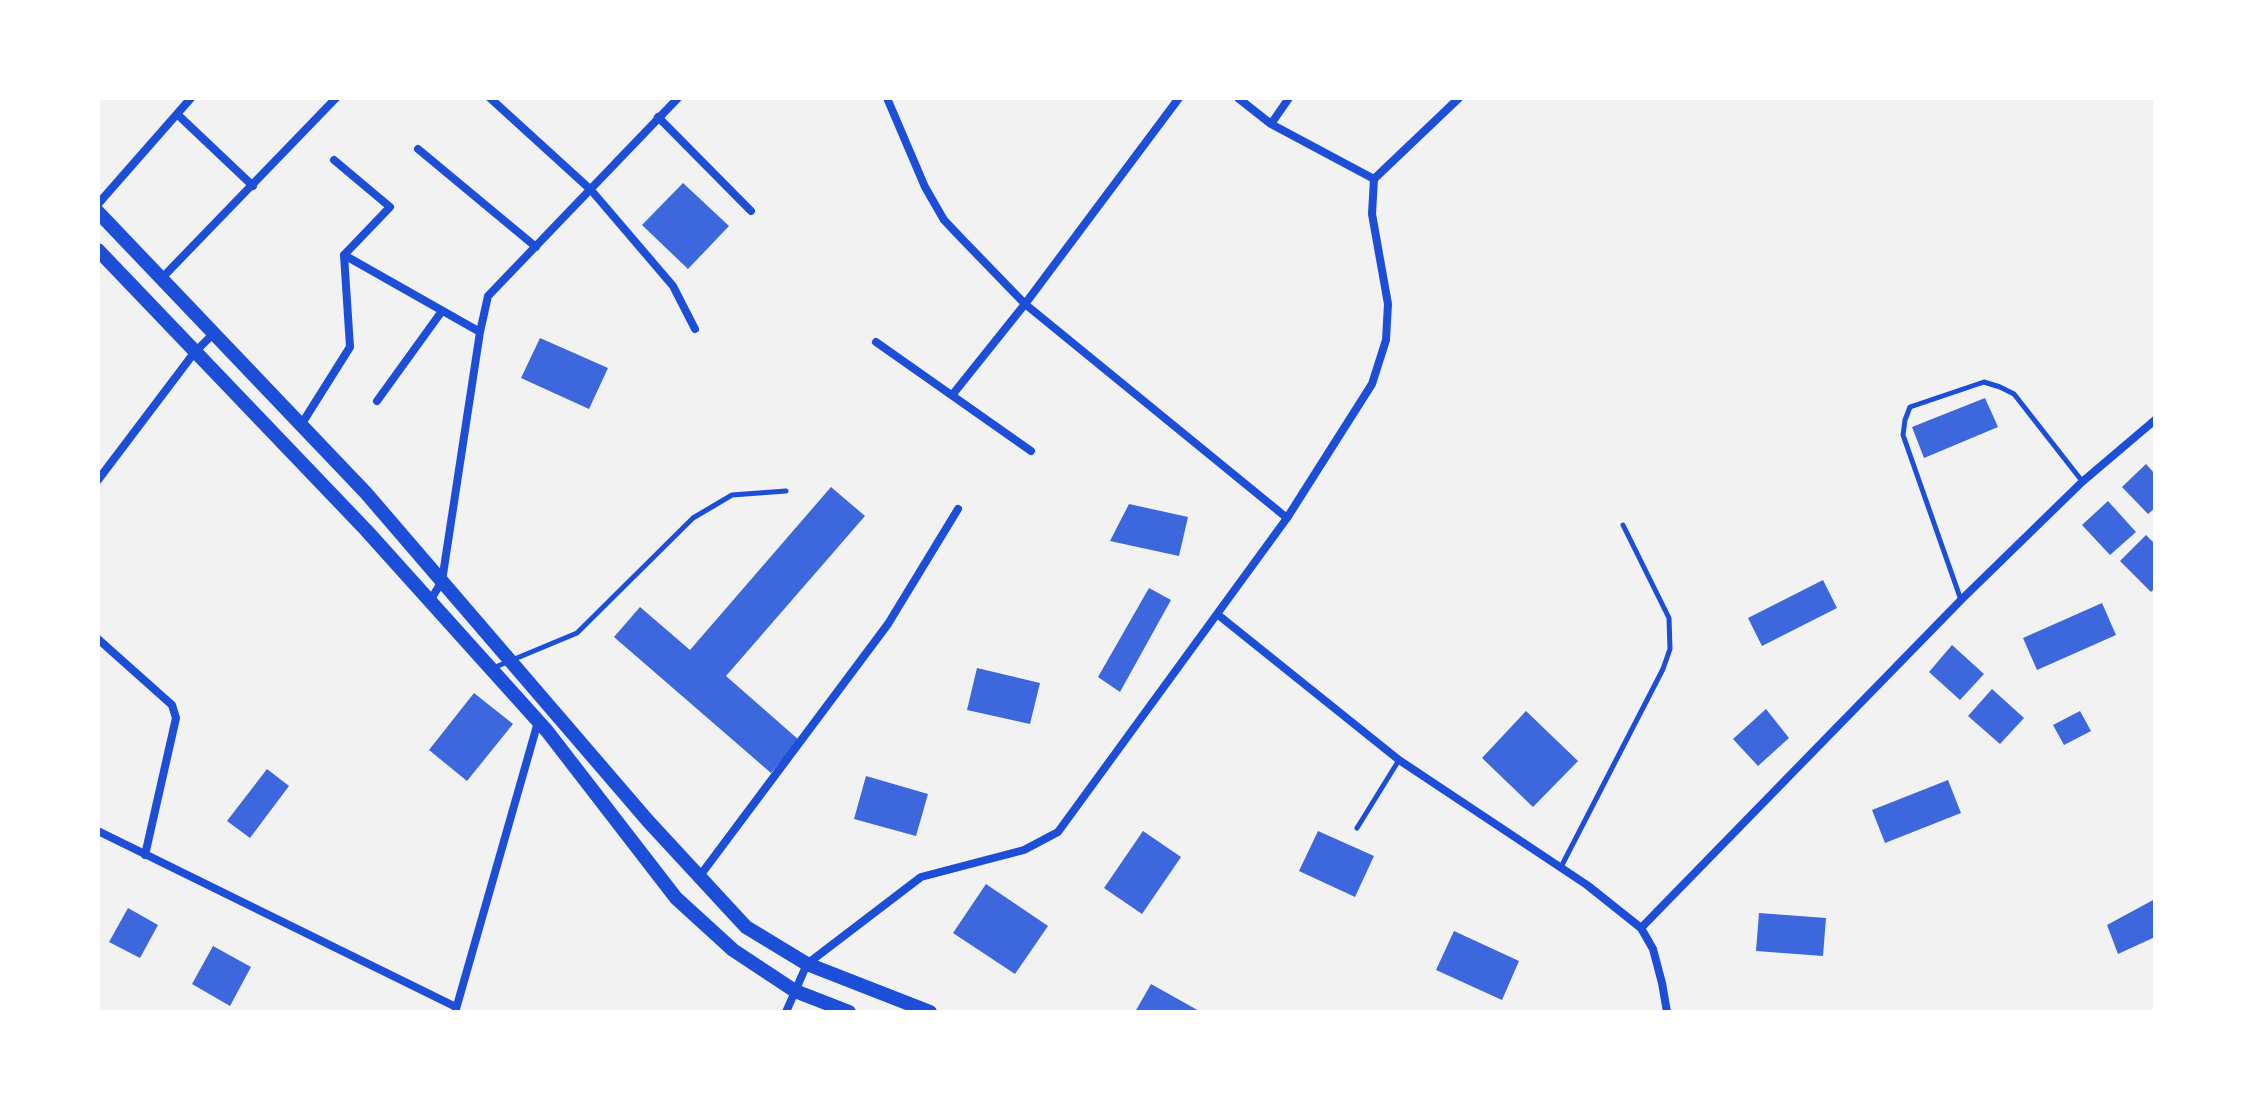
<!DOCTYPE html>
<style>
body{margin:0}
#map{position:relative;width:2253px;height:1110px;overflow:hidden;background:#f2f2f2;font-family:Merriweather,serif}
canvas{display:block}
.frame{position:absolute;inset:0;border:100px solid #fff;pointer-events:none}
</style>
<div id="map">
<canvas width="2253" height="1110"></canvas>
<div class="frame"></div>
</div>
<script>
const ctx = document.querySelector('canvas').getContext('2d');
ctx.lineJoin = 'round';
function fillPath(path, color) { ctx.fillStyle = color; ctx.fill(path, 'evenodd'); }
const poly = rows => new Path2D(rows.map(r => 'M' + r).join(''));
function trace(path, color, width, dash) { ctx.strokeStyle = color; ctx.lineWidth = width; ctx.lineCap = dash ? 'butt' : 'round'; ctx.setLineDash(dash || []); ctx.stroke(path); }
const building = poly([
 [683,183,729,226,688,269,642,225],
 [540,338,608,368,589,409,521,378],
 [1985,398,1998,427,1924,458,1912,427],
 [2146,464,2155,474,2155,508,2148,514,2122,487],
 [831,487,865,516,726,676,799,740,771,773,614,637,640,607,690,650],
 [2108,501,2136,532,2110,555,2082,525],
 [1129,504,1188,517,1179,556,1110,541],
 [2146,535,2155,544,2155,588,2151,592,2120,561],
 [1823,580,1837,608,1762,646,1748,618],
 [1149,588,1171,600,1120,692,1098,677],
 [2102,603,2116,635,2037,670,2023,638],
 [1952,645,1984,674,1960,700,1929,672],
 [977,668,1040,683,1030,724,967,710],
 [1992,689,2024,718,2000,744,1968,716],
 [474,693,513,724,467,781,429,750],
 [1766,709,1789,738,1758,766,1733,739],
 [1526,711,1578,761,1533,807,1482,758],
 [2080,711,2091,731,2064,745,2053,725],
 [267,769,289,786,250,838,227,821],
 [866,776,928,794,916,836,854,819],
 [1948,780,1961,813,1885,843,1872,810],
 [1143,831,1181,857,1142,914,1104,888],
 [1318,831,1374,856,1355,897,1299,871],
 [986,884,1048,926,1015,974,953,933],
 [2155,899,2155,937,2118,954,2107,925],
 [128,908,158,925,140,958,109,942],
 [1759,913,1826,918,1823,956,1756,951],
 [1454,931,1519,961,1502,1000,1436,970],
 [213,946,251,967,230,1006,192,984],
 [1151,984,1201,1012,1135,1012]
]);
const service = poly([
 [1961,600,1903,435,1905,420,1910,407,1984,382,2000,387,2014,394,2082,481],
 [493,668,577,633,693,518,732,495,786,491],
 [1357,828,1399,760],
 [1561,867,1663,669,1670,649,1669,618,1623,525]
]);
const minor = poly([
 [490,98,591,190,673,286,695,329],
 [887,98,925,187,944,220,963,240,1025,304,1287,518],
 [1238,98,1271,124,1374,179],
 [177,114,253,186],
 [658,117,751,211],
 [1271,124,1289,98],
 [418,149,536,247],
 [334,160,390,207,344,255],
 [98,204,191,98],
 [161,279,336,98],
 [876,342,1031,451],
 [953,394,1025,304,1179,98],
 [377,401,442,311],
 [301,425,350,347,344,255,480,332],
 [98,480,194,353,214,333],
 [430,601,442,581,480,332,488,296,678,98],
 [1217,614,1287,518,1372,384,1386,340,1388,304,1372,214,1374,179,1459,98],
 [98,639,172,705,176,718,145,855],
 [98,831,456,1007],
 [699,877,888,624,958,509],
 [456,1009,538,722],
 [786,1012,807,964,921,877,1024,850,1058,832,1217,614,1399,760,1587,885,1641,928],
 [1667,1012,1662,983,1653,949,1641,928,1961,600,2082,482,2155,420]
]);
const primary = poly([
 [98,212,366,493,648,821,746,927,807,964,930,1012],
 [98,250,366,530,547,731,676,898,733,950,795,991,849,1012]
]);
fillPath(building, '#3d67dc');
trace(service, '#1d4ed8', 5);
trace(minor, '#1d4ed8', 8);
trace(primary, '#1d4ed8', 14);
</script>
